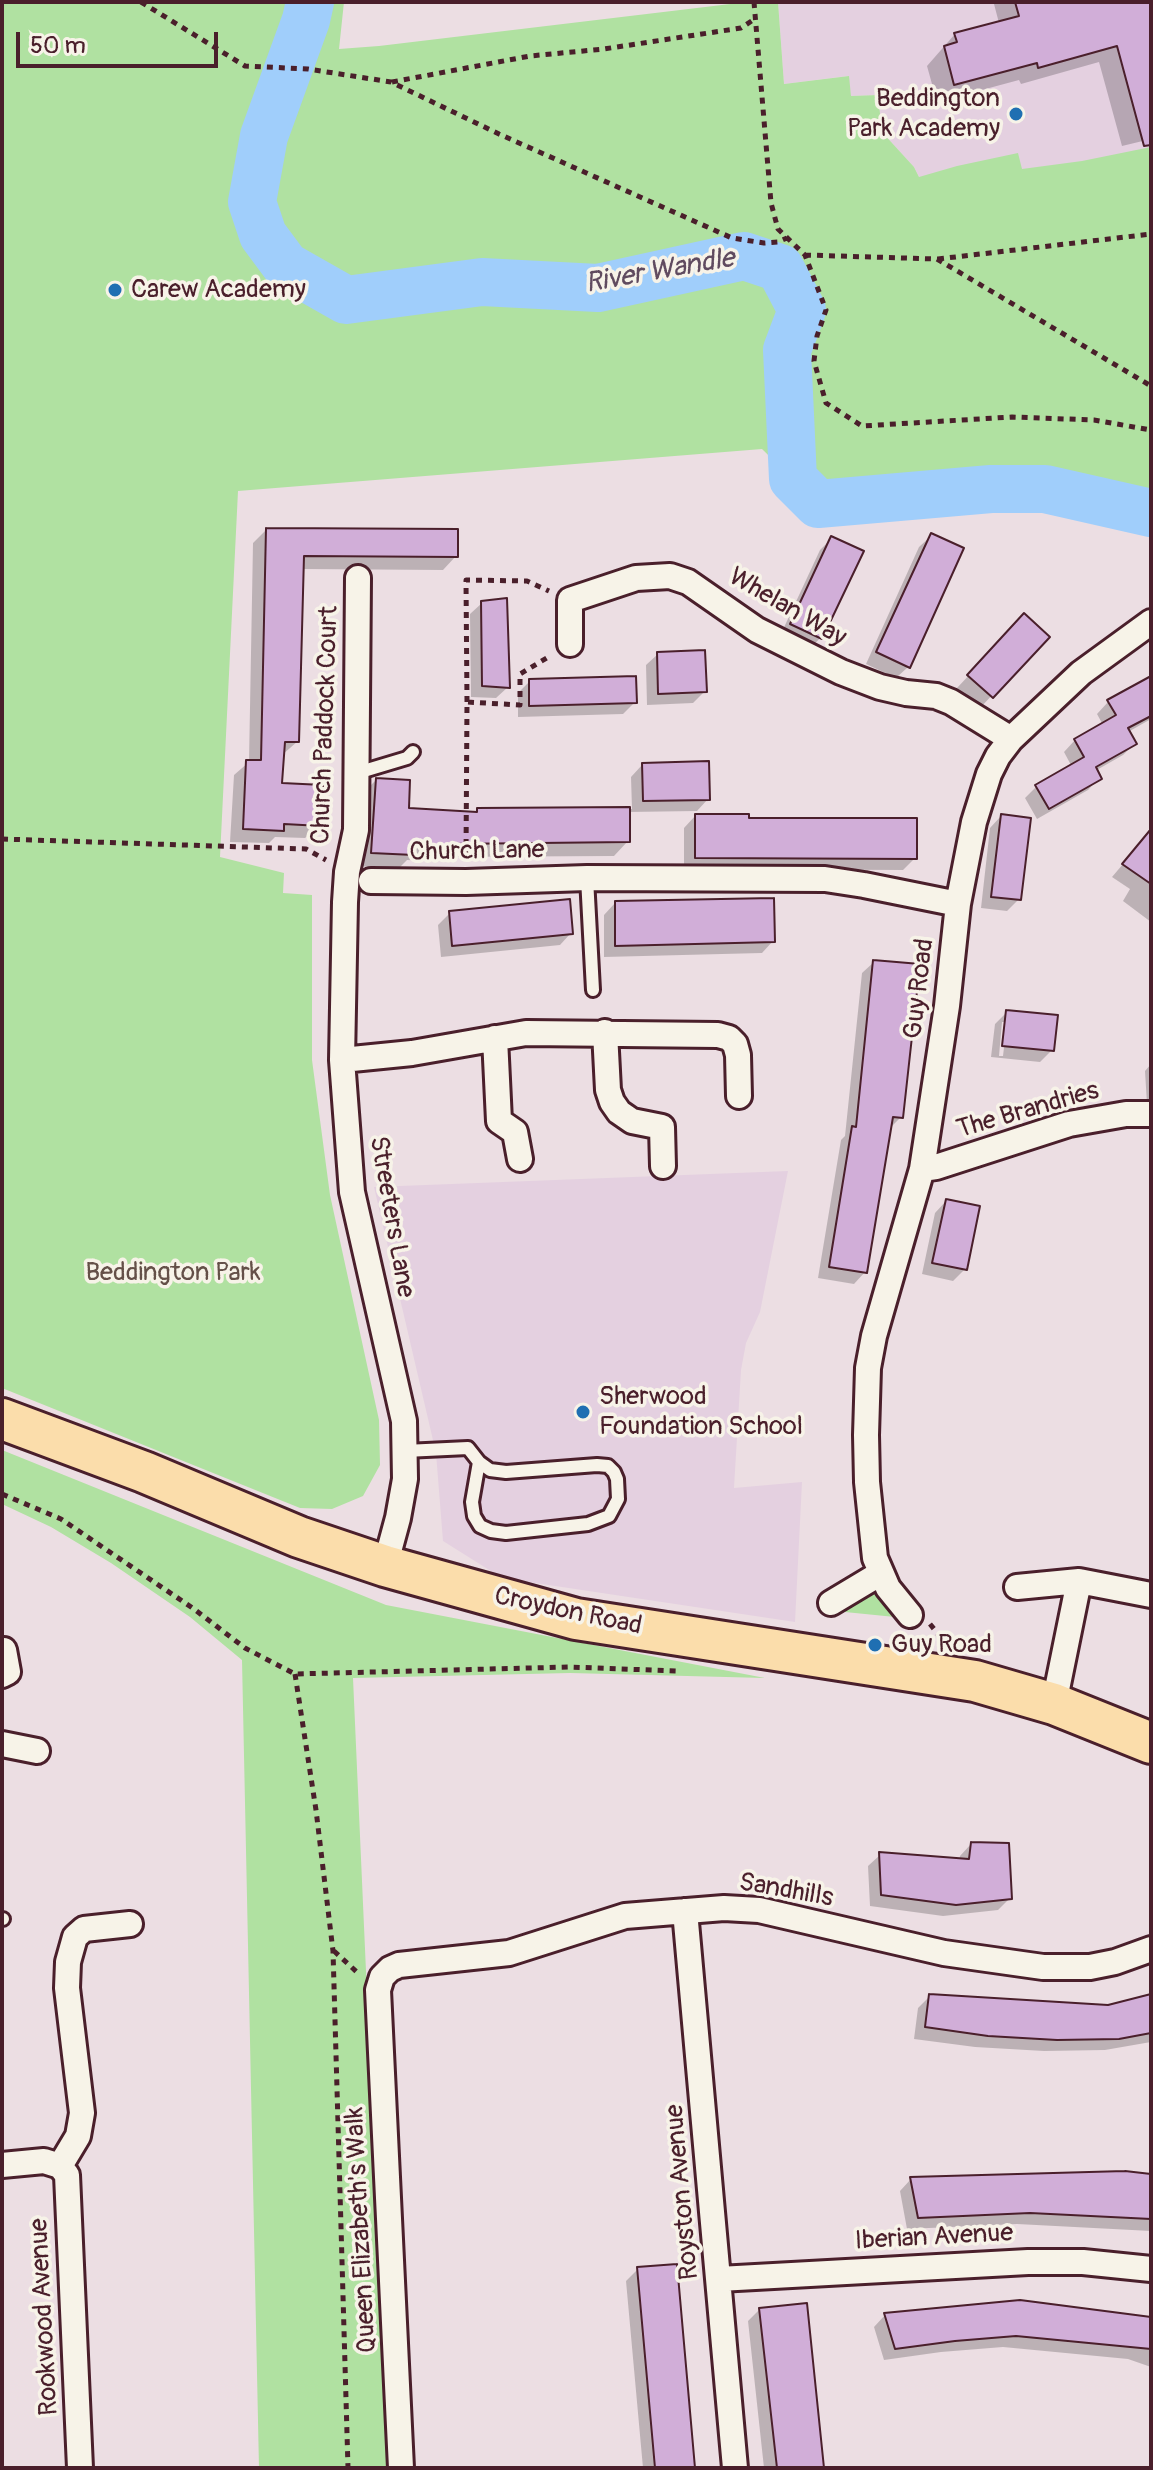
<!DOCTYPE html>
<style>
body{margin:0}
#map{position:relative;width:1153px;height:2470px;overflow:hidden;background:#ecdee3;font-family:Pangolin,sans-serif}
canvas{display:block}
.frame{position:absolute;inset:0;border:4px solid #4a1f2b;pointer-events:none}
.scale{position:absolute;left:16px;top:32px;width:202px;height:36px;box-sizing:border-box;border:4px solid #4a1f2b;border-top:0;padding-left:10px;font-size:24px;line-height:28px;white-space:nowrap;color:#4a1f2b;-webkit-text-stroke:6px #f7f3e8;paint-order:stroke}
</style>
<div id="map">
<canvas width="1153" height="2470"></canvas>
<div class="frame"></div>
<div class="scale">50 m</div>
</div>
<script>
const ctx = document.querySelector('canvas').getContext('2d');
ctx.lineJoin = 'round';
function fillPath(path, color) { ctx.fillStyle = color; ctx.fill(path, 'evenodd'); }
const poly = rows => new Path2D(rows.map(r => 'M' + r).join(''));
function trace(path, color, width, dash) { ctx.strokeStyle = color; ctx.lineWidth = width; ctx.lineCap = dash ? 'butt' : 'round'; ctx.setLineDash(dash || []); ctx.stroke(path); }
function label(font, color, halo, rows, align = 'center') {
  ctx.font = font + ' Pangolin,sans-serif'; ctx.lineWidth = 7; ctx.setLineDash([]); ctx.textBaseline = 'middle'; ctx.strokeStyle = halo; ctx.fillStyle = color; for (const [text, x, y, turn = 0] of rows) {
    ctx.save(); ctx.translate(x, y); ctx.rotate((+turn || 0) * Math.PI / 180); ctx.textAlign = isNaN(turn) ? turn : align; if (halo) ctx.strokeText(text, 0, 0); ctx.fillText(text, 0, 0); ctx.restore();
  }
}
const built = poly([
 [778,2,1151,2,1151,225,930,198,914,167,882,132,878,95,851,96,848,76,784,84],
 [788,1171,760,1312,746,1343,741,1370,734,1488,802,1482,795,1622,502,1578,443,1541,436,1453,374,1187]
]);
const green = poly([
 [2,2,344,2,339,49,379,46,747,2,778,2,784,84,849,76,851,96,878,95,882,132,914,167,919,177,957,166,1018,153,1022,169,1082,161,1151,147,1151,513,1045,489,991,489,818,504,762,449,238,491,220,857,284,873,283,893,312,895,312,1060,330,1195,379,1420,380,1465,363,1496,332,1509,300,1508,2,1388],
 [2,1450,386,1605,765,1678,570,1673,353,1678,388,2468,259,2468,242,1660,190,1617,111,1563,51,1527,2,1504],
 [879,1589,905,1618,835,1611]
]);
const shadow = poly([
 [996,2,1151,2,1151,139,1122,146,1099,62,1021,84,1019,80,937,102,927,66,955,34,999,23,994,4],
 [266,530,456,556,443,570,302,569,298,741,282,755,280,785,319,825,305,838,275,837,269,843,230,842,234,775,249,762,253,543],
 [931,536,908,667,896,678,866,664,919,547],
 [832,538,820,638,809,650,780,636,820,550],
 [482,603,508,687,496,698,471,697,470,614],
 [1013,628,1047,637,980,708,957,688],
 [658,654,705,691,693,703,647,705,646,665],
 [1151,678,1151,719,1128,732,1135,743,1123,755,1095,771,1099,778,1088,790,1037,819,1025,798,1037,786,1072,767,1064,752,1075,740,1103,725,1097,714,1108,702],
 [530,681,635,702,623,714,518,717,518,693],
 [642,765,708,799,697,811,628,812,628,841,614,856,434,857,430,861,407,860,398,869,358,866,362,794,376,780,407,810,474,814,478,810,632,809,631,777],
 [695,816,915,858,903,870,684,869,684,828],
 [1001,816,1019,899,1007,911,981,908,990,828],
 [1151,831,1151,922,1123,901,1130,889,1112,877],
 [615,903,773,941,762,953,604,957,604,915],
 [450,913,571,933,560,945,441,957,438,925],
 [874,962,901,1117,889,1129,865,1272,854,1284,818,1278,841,1140,845,1136,862,973],
 [1007,1012,1052,1050,1040,1062,991,1057,995,1024],
 [1002,1022,1007,1022,1003,1056,999,1056],
 [1151,1064,1151,1104,1147,1104,1145,1071],
 [946,1201,965,1269,953,1281,922,1274,935,1213],
 [971,1844,1010,1898,998,1910,943,1916,870,1906,868,1866,880,1855,959,1860,960,1856],
 [930,1996,1109,2007,1151,1996,1151,2042,1105,2050,1044,2051,975,2047,914,2039,918,2008],
 [1151,2176,1151,2231,1017,2224,907,2229,900,2191,911,2179],
 [638,2269,693,2468,643,2468,626,2281],
 [760,2309,822,2468,764,2468,748,2321],
 [885,2315,1151,2321,1151,2367,1128,2359,1003,2347,941,2352,884,2360,874,2327]
]);
const river = poly([
 [310,2,306,20,264,136,252,202,263,235,286,266,346,300,482,282,598,288,744,256,780,268,802,310,787,350,793,479,818,504,991,489,1045,489,1151,513]
]);
const building = poly([
 [1015,2,1151,2,1151,145,1144,146,1117,46,1038,68,1037,63,954,85,944,46,957,42,954,33,1019,16,1015,2],
 [266,528,458,529,458,557,304,556,299,742,285,742,282,783,323,785,321,826,284,824,284,831,243,829,246,760,261,760,266,528],
 [931,533,964,548,910,668,876,652,931,533],
 [831,536,864,551,822,639,790,624,831,536],
 [507,598,510,688,482,686,481,601,507,598],
 [1024,613,1050,637,993,698,967,675,1024,613],
 [705,650,707,692,658,694,657,652,705,650],
 [636,676,637,703,529,706,529,679,636,676],
 [1151,676,1151,716,1128,728,1137,744,1096,767,1102,779,1049,809,1035,785,1084,757,1074,739,1116,715,1107,700,1151,676],
 [709,761,710,800,643,801,642,763,709,761],
 [376,778,410,780,409,808,477,812,477,808,630,807,630,842,447,844,447,848,415,846,414,855,371,853,376,778],
 [695,814,749,814,749,818,917,818,917,859,695,858,695,814],
 [1001,814,1031,818,1021,900,991,897,1001,814],
 [1151,829,1151,884,1122,864,1151,829],
 [774,898,775,942,615,946,615,901,774,898],
 [570,899,573,934,452,946,449,911,570,899],
 [873,960,920,964,903,1118,893,1117,867,1273,829,1267,852,1126,856,1127,873,960],
 [1006,1010,1058,1015,1054,1051,1002,1046,1006,1010],
 [946,1199,980,1206,967,1270,932,1263,946,1199],
 [971,1842,1009,1843,1012,1899,956,1905,881,1895,879,1852,969,1859,971,1842],
 [929,1994,1108,2005,1151,1994,1151,2033,1119,2039,1057,2040,988,2036,925,2027,929,1994],
 [1125,2171,1151,2174,1151,2219,1030,2213,918,2218,910,2177,1125,2171],
 [677,2264,695,2468,655,2468,637,2267,677,2264],
 [1020,2300,1151,2317,1151,2349,1016,2336,955,2341,895,2349,884,2313,1020,2300],
 [807,2303,824,2468,777,2468,759,2308,807,2303]
]);
const path = poly([
 [141,2,245,66,308,69,391,82,499,134,732,238,764,243,778,242,787,238],
 [754,2,771,203,778,229,805,255,826,310,817,336,814,361,826,403,862,426,1012,417,1094,420,1151,430],
 [392,82,530,56,604,49,741,28,756,18],
 [805,255,937,259,1151,386],
 [938,259,1151,234],
 [467,702,466,580,527,581,549,591],
 [2,839,306,849,326,860],
 [466,857,467,702,520,705,520,674,550,656],
 [2,1494,61,1519,194,1609,245,1648,295,1674,569,1667,677,1671],
 [930,1624,946,1644],
 [295,1674,316,1810,333,1951,348,2468],
 [334,1951,359,1974]
]);
const service = poly([
 [357,773,407,758,413,752],
 [587,878,593,990],
 [405,1451,468,1448,479,1462,490,1470,506,1472,597,1465,608,1466,614,1472,617,1479,618,1499,609,1516,588,1524,506,1533,491,1531,480,1526,474,1516,472,1502,479,1462],
 [2,1919,3,1919]
]);
const minor = poly([
 [358,578,356,830,347,872,345,902,342,1060,352,1192,404,1421,405,1479,398,1518,385,1566],
 [570,644,570,600,636,578,670,576,688,582,757,630,841,672,880,687,906,693,936,696,951,702,1011,739],
 [371,881,466,882,587,878,825,879,864,885,958,904],
 [605,1032,608,1090,612,1102,619,1112,632,1121,662,1127,663,1166],
 [495,1038,499,1121,515,1132,520,1159],
 [342,1060,412,1053,526,1033,718,1035,729,1038,735,1044,738,1055,739,1096],
 [922,1169,936,1167,1069,1124,1126,1114,1151,1114],
 [1017,1587,1079,1581,1151,1595],
 [831,1603,881,1573],
 [910,1615,888,1588,875,1558,867,1482,866,1435,868,1368,874,1336,922,1169,947,1006,958,904,974,822,989,774,998,756,1011,739,1081,673,1151,622],
 [2,1652,4,1650,8,1672,2,1675],
 [1054,1704,1079,1581],
 [2,1744,37,1751],
 [685,1911,735,2468],
 [2,2165,44,2161,60,2166],
 [60,2166,67,2175,80,2468],
 [60,2166,78,2136,82,2113,67,1988,68,1962,75,1937,84,1929,130,1924],
 [719,2279,1028,2262,1083,2262,1151,2269],
 [401,2468,378,1990,382,1977,390,1969,399,1965,509,1953,625,1916,724,1908,759,1910,944,1953,1043,1967,1090,1967,1115,1962,1151,1949]
]);
const trunk = poly([
 [2,1419,144,1472,299,1537,385,1566,576,1619,975,1681,1054,1704,1151,1743]
]);
const markers = [
 [1016,114,8,"#1f6fb2"],
 [115,290,8,"#1f6fb2"],
 [583,1412,8,"#1f6fb2"],
 [875,1645,8,"#1f6fb2"]
];
const poiNames = [
 ["Beddington",1000,99,"right"],
 ["Park Academy",1000,129,"right"],
 ["Carew Academy",131,290],
 ["Sherwood",599,1397],
 ["Foundation School",599,1427],
 ["Guy Road",891,1645]
];
const streetNames = [
 ["Whelan Way",787,608,30],
 ["Church Paddock Court",326,725,-88],
 ["Church Lane",477,852,-1],
 ["Guy Road",920,989,-83],
 ["The Brandries",1028,1111,-16],
 ["Streeters Lane",391,1217,80],
 ["Croydon Road",568,1612,12],
 ["Sandhills",786,1891,10],
 ["Royston Avenue",683,2192,-95],
 ["Queen Elizabeth's Walk",362,2230,-93],
 ["Iberian Avenue",934,2238,-3],
 ["Rookwood Avenue",45,2317,-93]
];
const parkNames = [
 ["Beddington Park",173,1273]
];
const waterNames = [
 ["River Wandle",660,272,-10]
];
fillPath(built, '#e4d0e0');
fillPath(green, '#b0e1a1');
fillPath(shadow, '#0003');
trace(river, '#a0cefb', 48);
fillPath(building, '#d1aed8');
trace(building, '#4a1f2b', 2);
trace(service, '#4a1f2b', 18);
trace(minor, '#4a1f2b', 30);
trace(trunk, '#4a1f2b', 46);
trace(path, '#4a1f2b', 5, [6, 6]);
trace(service, '#f7f3e8', 12);
trace(minor, '#f7f3e8', 24);
trace(trunk, '#fbddab', 40);
for (const [x, y, r, color] of markers) { const dot = new Path2D(); dot.arc(x, y, r, 0, 2 * Math.PI); ctx.fillStyle = color; ctx.fill(dot); trace(dot, '#f7f3e8', 3); }
label('26px', '#4a1f2b', '#f7f3e8', poiNames, 'left');
label('26px', '#4a1f2b', '#f7f3e8', streetNames);
label('26px', '#645048', '#f7f3e8', parkNames);
label('italic 28px', '#604b5f', '#f7f3e8', waterNames);
</script>
